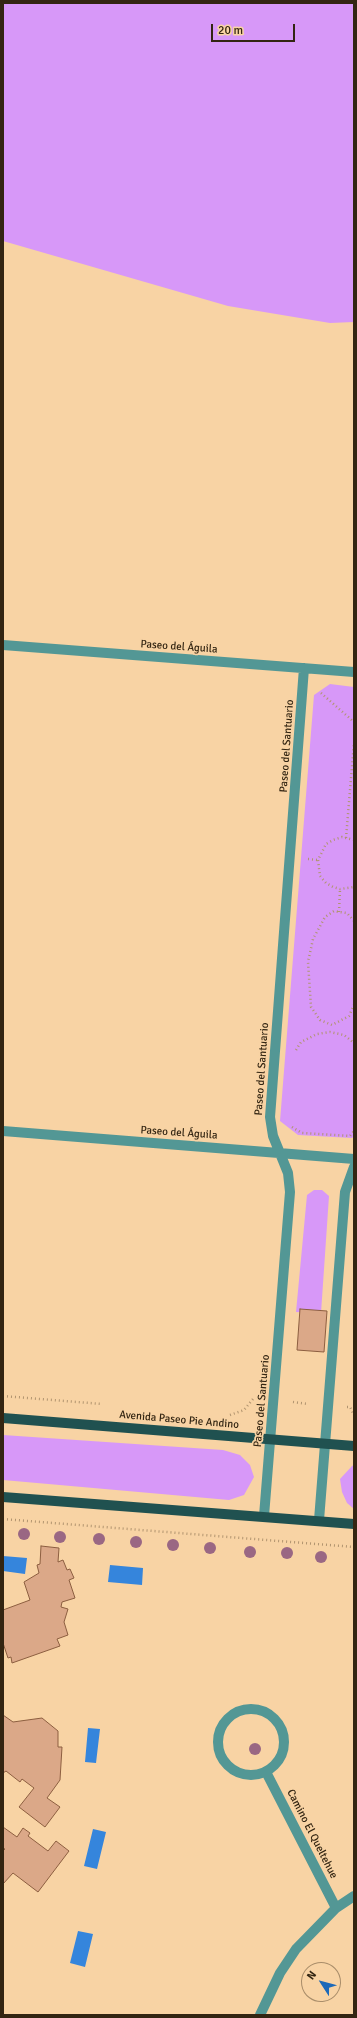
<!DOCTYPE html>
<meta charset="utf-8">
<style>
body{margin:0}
#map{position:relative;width:357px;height:2018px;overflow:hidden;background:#f8d3a4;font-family:Signika,sans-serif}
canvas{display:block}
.frame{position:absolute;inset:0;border:4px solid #332512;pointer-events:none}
.north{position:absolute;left:301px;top:1962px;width:40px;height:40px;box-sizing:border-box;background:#f8d3a4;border:1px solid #a98d6a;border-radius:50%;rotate:306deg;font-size:11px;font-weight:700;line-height:16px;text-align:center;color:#332512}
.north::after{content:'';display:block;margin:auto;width:14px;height:18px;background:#1d69b9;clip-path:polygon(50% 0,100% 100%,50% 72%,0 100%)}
.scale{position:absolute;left:211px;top:24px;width:84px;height:18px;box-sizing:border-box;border:2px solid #332512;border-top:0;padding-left:5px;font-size:12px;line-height:14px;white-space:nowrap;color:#332512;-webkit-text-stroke:3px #f8d3a4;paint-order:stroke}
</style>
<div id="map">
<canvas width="357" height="2018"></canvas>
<div class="frame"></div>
<div class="north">N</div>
<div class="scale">20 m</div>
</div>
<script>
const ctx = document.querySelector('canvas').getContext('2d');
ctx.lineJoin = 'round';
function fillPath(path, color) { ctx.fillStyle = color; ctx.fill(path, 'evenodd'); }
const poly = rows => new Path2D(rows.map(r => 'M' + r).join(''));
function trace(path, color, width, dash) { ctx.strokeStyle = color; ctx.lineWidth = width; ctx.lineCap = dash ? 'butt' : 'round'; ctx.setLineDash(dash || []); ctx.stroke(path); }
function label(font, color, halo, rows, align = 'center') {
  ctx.font = font + ' Signika,sans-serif'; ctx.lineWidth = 3.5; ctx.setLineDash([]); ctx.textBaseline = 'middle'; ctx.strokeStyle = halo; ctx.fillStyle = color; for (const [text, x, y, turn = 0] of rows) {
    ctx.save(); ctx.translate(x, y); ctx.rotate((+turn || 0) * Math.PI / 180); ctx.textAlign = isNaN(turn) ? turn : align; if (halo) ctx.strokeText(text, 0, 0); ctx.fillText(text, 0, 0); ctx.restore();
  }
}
const green = poly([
 [3,3,354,3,354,322,330,323,228,306,3,241],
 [330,684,354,687,354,1136,352,1138,298,1135,280,1121,314,695],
 [314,1190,322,1190,329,1196,321,1313,296,1312,307,1195],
 [3,1435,223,1450,240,1455,250,1465,254,1477,244,1495,229,1500,3,1480],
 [354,1465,354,1509,347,1503,342,1492,340,1479,352,1466]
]);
const water = poly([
 [3,1556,27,1558,25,1574,3,1571],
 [110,1565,143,1568,142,1585,108,1582],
 [88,1728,100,1729,96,1763,85,1762],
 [93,1829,106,1832,97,1869,84,1866],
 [78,1931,93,1934,85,1967,70,1963]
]);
const building = poly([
 [300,1309,327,1311,324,1352,297,1350,300,1309],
 [41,1546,59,1548,58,1562,63,1560,67,1570,70,1569,74,1578,69,1580,75,1598,62,1602,61,1607,68,1609,64,1622,68,1635,57,1639,60,1646,12,1663,11,1657,8,1658,3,1643,3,1610,30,1600,24,1582,39,1573,37,1565,40,1564,41,1546],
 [3,1715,13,1722,42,1718,58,1731,58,1747,62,1747,60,1780,47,1798,60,1807,45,1827,19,1807,34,1788,22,1779,20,1782,6,1771,3,1773,3,1715],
 [3,1827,17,1837,23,1828,30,1833,28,1836,48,1851,56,1841,69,1851,38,1892,13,1873,3,1884,3,1851,5,1849,3,1848,3,1827]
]);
const path = poly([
 [321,693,354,722],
 [346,838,354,743],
 [354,840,342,837,333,840,326,844,318,860,320,876,326,883,333,887,340,889,354,887],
 [308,859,318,860],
 [339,912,340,889],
 [354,921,347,913,339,912,334,911,325,917,313,939,308,962,311,1007,320,1020,332,1025,349,1016,354,1005],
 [296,1050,301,1042,317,1034,330,1032,344,1035,354,1043],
 [292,1127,302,1133,350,1136,354,1131],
 [3,1396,102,1404],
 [293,1402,308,1404],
 [347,1407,350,1407,354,1415],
 [230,1415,244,1410,253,1399],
 [3,1519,354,1547]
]);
const minor = poly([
 [3,645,354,672],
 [3,1131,354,1159],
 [264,1516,290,1192,288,1173,273,1136,270,1117,304,668],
 [319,1520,345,1192,354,1167],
 '218 1742a33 33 0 1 1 66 0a33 33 0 1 1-66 0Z',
 [266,1772,336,1908],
 [260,2015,280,1973,296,1949,336,1908,354,1896]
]);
const major = poly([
 [3,1418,354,1446],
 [3,1497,354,1524]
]);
const trees = [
 [24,1534],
 [60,1537],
 [99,1539],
 [136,1542],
 [173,1545],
 [210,1548],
 [250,1552],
 [287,1553],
 [321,1557],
 [255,1749]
];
const streetNames = [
 ["Paseo del Águila",179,647,4],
 ["Paseo del Santuario",287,746,-86],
 ["Paseo del Santuario",262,1069,-86],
 ["Paseo del Águila",179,1133,4],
 ["Paseo del Santuario",262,1401,-85],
 ["Avenida Paseo Pie Andino",179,1420,5],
 ["Camino El Queltehue",312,1834,63]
];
fillPath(green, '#d798f8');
fillPath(water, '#3585dc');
fillPath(building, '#dba888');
trace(building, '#8c5e40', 1);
trace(path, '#b1946f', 2.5, [1, 3]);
trace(minor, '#539795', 10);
trace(major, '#205150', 10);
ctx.fillStyle = '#9a6783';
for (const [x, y] of trees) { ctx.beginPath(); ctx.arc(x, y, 6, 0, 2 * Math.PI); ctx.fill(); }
label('11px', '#332512', '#f8d3a4', streetNames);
</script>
